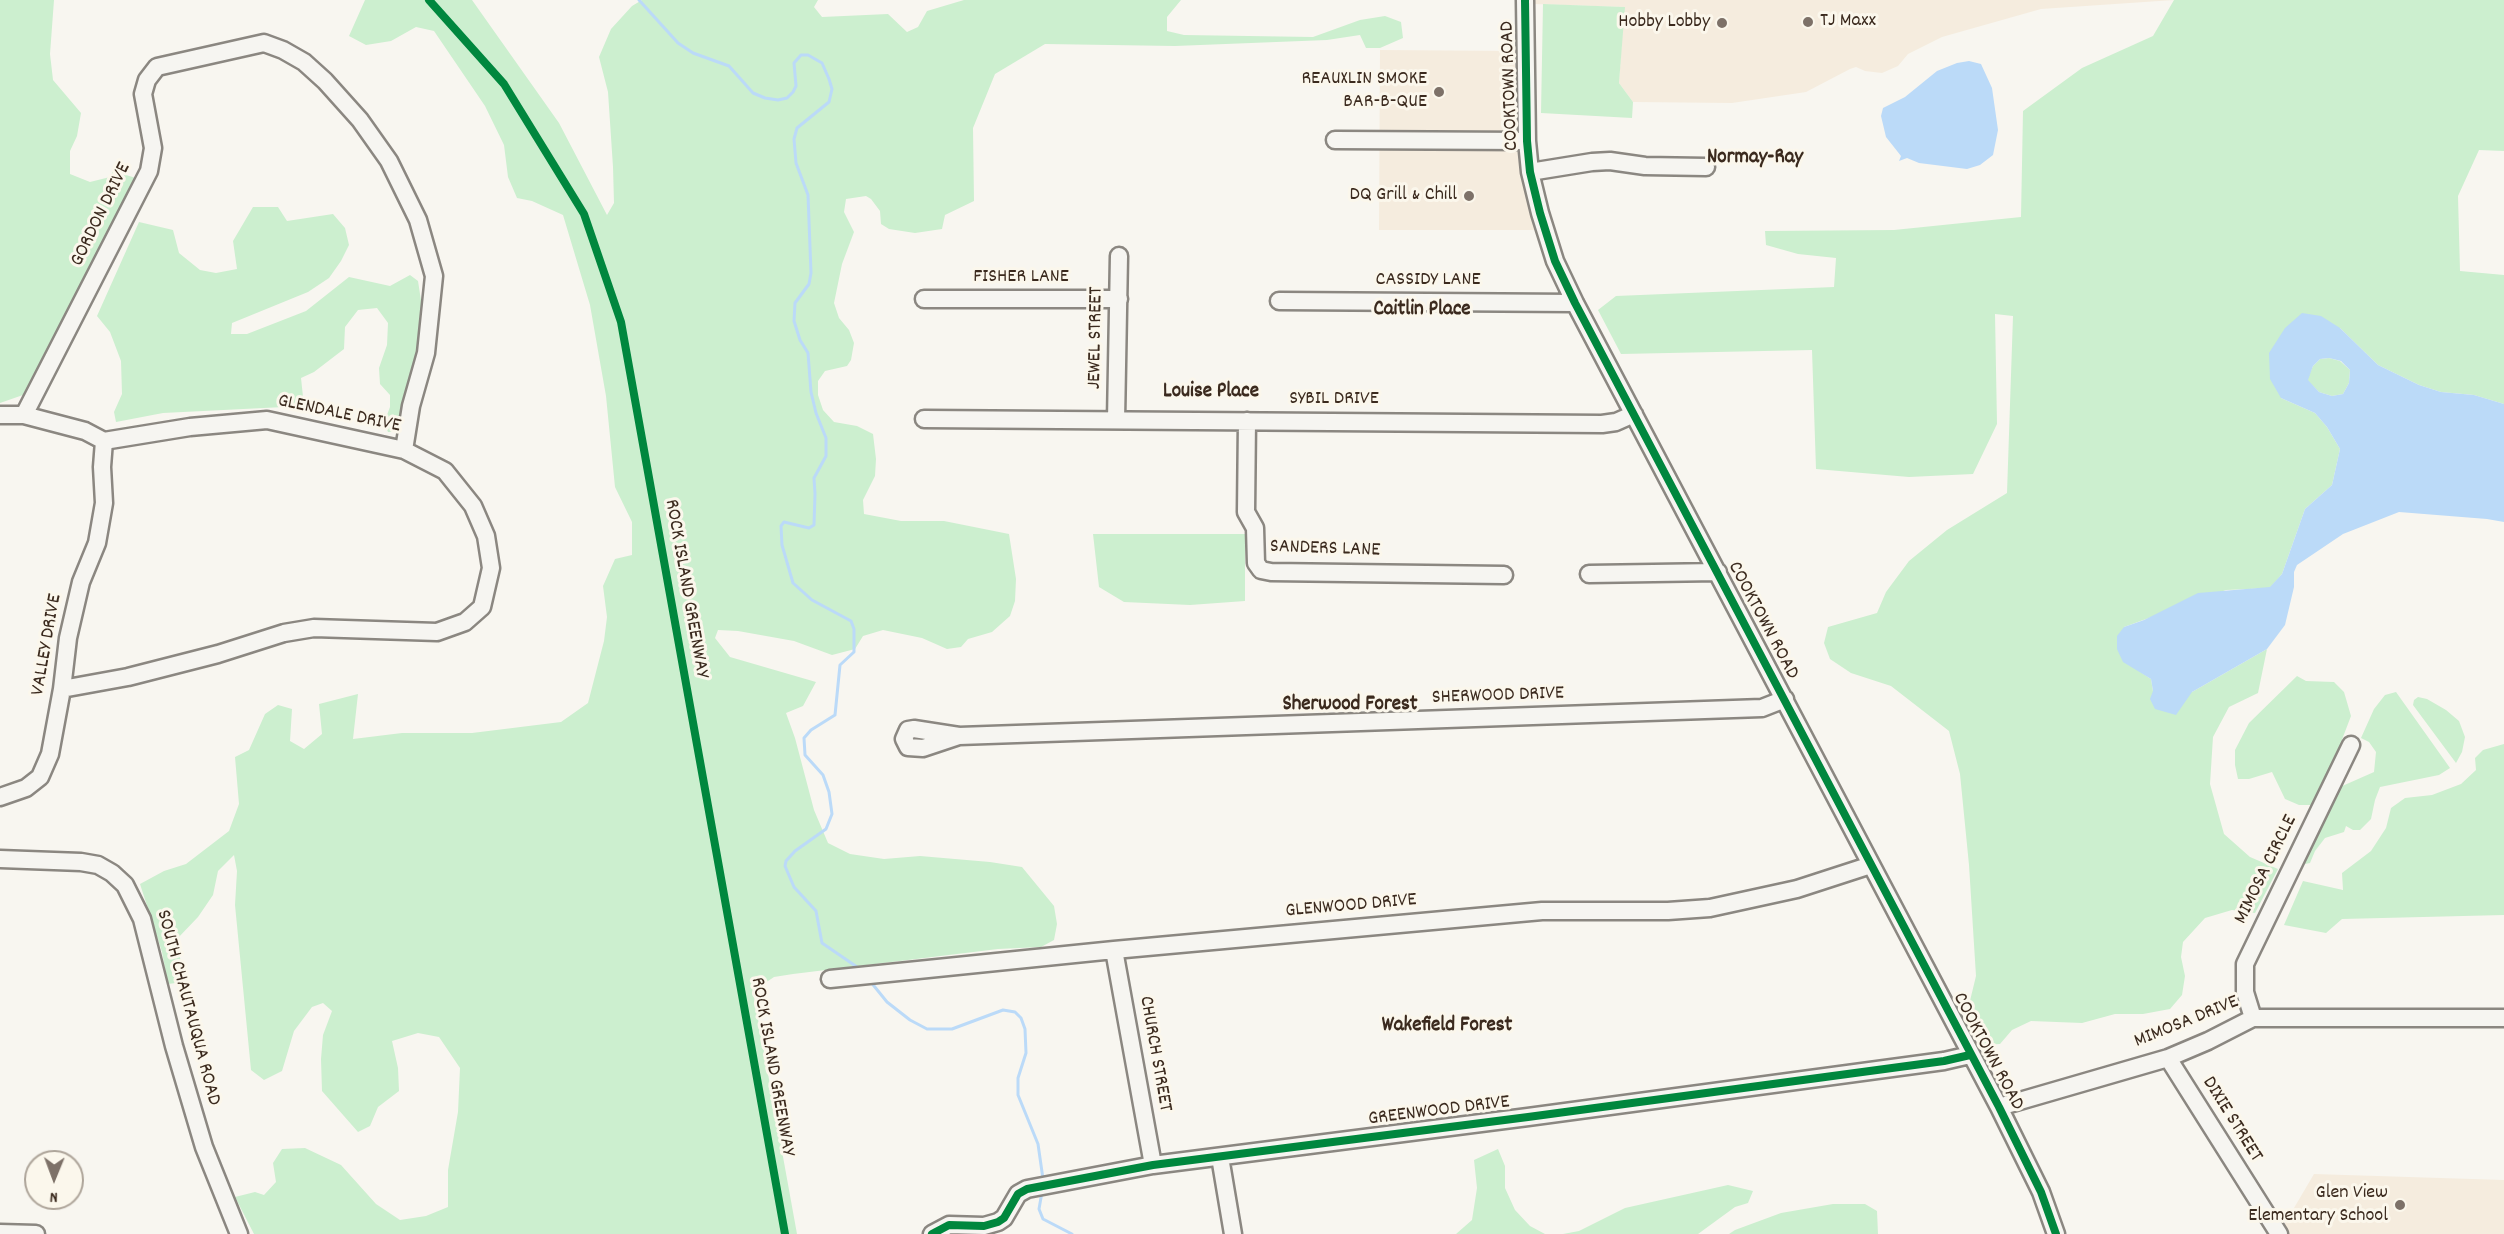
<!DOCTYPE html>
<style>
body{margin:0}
#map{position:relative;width:2504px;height:1234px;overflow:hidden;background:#f8f6f0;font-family:Dekko,sans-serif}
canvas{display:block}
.north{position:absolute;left:24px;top:1150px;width:60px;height:60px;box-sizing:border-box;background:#fbf7ec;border:2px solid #aea59a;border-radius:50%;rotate:181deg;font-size:16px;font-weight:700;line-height:24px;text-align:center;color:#3b2a1e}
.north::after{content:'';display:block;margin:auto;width:21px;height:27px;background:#7d7168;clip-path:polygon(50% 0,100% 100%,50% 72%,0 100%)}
</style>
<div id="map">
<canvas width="2504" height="1234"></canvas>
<div class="north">N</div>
</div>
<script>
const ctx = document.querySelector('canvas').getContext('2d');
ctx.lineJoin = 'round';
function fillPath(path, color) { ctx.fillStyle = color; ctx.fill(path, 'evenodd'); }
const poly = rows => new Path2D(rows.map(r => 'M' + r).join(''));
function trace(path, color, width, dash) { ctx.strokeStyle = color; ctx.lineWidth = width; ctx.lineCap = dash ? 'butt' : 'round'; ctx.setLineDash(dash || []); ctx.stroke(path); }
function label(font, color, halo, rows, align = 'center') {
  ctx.font = font + ' Dekko,sans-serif'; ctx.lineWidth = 6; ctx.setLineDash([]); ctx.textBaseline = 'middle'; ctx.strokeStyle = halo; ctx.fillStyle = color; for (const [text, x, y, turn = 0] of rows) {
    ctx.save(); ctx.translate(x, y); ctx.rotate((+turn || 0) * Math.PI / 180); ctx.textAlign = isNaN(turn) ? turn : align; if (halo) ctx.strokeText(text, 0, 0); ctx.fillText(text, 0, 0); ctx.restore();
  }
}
const built = poly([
 [1534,0,2174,0,2041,9,1942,37,1908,54,1898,66,1882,73,1865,71,1856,67,1850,69,1806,92,1732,103,1633,102,1619,83,1624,7,1534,4],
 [1380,50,1515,51,1515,113,1519,162,1536,230,1379,230],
 [2314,1174,2504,1180,2504,1234,2284,1234,2281,1230]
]);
const green = poly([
 [0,0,54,0,50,54,53,80,81,113,77,136,70,151,70,174,90,182,110,177,113,171,139,179,23,395,0,403],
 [365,0,472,0,559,123,607,215,614,203,613,167,608,92,599,57,611,29,632,6,642,0,818,0,814,7,822,17,888,14,907,32,918,27,927,11,964,0,1181,0,1167,17,1167,31,1184,35,1313,37,1360,20,1385,16,1401,22,1403,38,1380,48,1366,48,1360,35,1327,40,1175,46,1045,44,995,74,973,128,974,201,945,215,942,229,915,233,889,229,881,224,880,211,871,199,866,196,846,199,844,212,854,232,842,264,834,303,839,318,849,330,854,343,851,360,847,366,825,371,818,381,818,395,823,410,834,422,857,426,873,434,876,459,875,476,863,500,864,514,901,521,944,521,1009,534,1016,579,1015,601,1010,616,992,632,968,639,961,647,947,649,922,638,883,630,863,636,855,649,832,655,794,641,738,631,718,630,715,638,730,657,816,682,803,706,786,713,795,738,814,810,828,843,850,854,884,859,920,856,990,862,1022,867,1054,906,1057,924,1054,940,1041,947,998,949,793,974,774,977,753,991,797,1234,254,1234,235,1197,255,1192,264,1195,276,1182,273,1163,282,1149,305,1148,341,1165,376,1204,400,1220,426,1216,448,1207,448,1170,458,1112,460,1068,439,1037,418,1033,392,1041,398,1068,399,1091,378,1107,370,1126,358,1132,322,1091,321,1059,323,1035,332,1011,323,1003,312,1007,294,1031,282,1071,264,1080,251,1070,235,905,237,871,234,855,218,871,213,895,198,917,177,939,184,982,168,984,162,952,140,884,164,871,186,864,229,831,239,804,235,757,249,750,265,714,278,705,292,709,290,741,304,749,322,734,319,704,358,694,353,739,402,733,472,733,561,722,588,703,604,641,607,617,603,586,615,559,632,555,632,522,615,487,606,396,590,305,563,215,532,201,517,198,508,177,504,145,485,106,434,31,416,27,391,41,366,45,349,36],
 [2174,0,2504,0,2504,151,2479,150,2458,196,2460,271,2504,275,2504,404,2474,395,2441,392,2419,385,2378,365,2340,328,2281,398,2315,413,2327,427,2340,449,2332,485,2305,509,2282,574,2270,588,2226,590,2124,627,2139,671,2151,679,2153,691,2192,692,2267,649,2258,693,2229,707,2213,737,2210,784,2224,834,2250,857,2278,869,2255,913,2232,910,2205,918,2183,942,2181,957,2185,976,2182,995,2170,1009,2143,1014,2115,1014,2082,1023,2031,1021,2012,1030,2000,1044,1984,1045,1968,1009,1976,976,1969,865,1960,774,1949,731,1891,686,1851,673,1830,659,1824,643,1828,627,1877,613,1886,592,1909,561,1947,530,2007,493,2013,316,1995,314,1997,424,1973,474,1909,477,1816,469,1812,350,1621,354,1598,310,1616,296,1834,287,1836,258,1798,254,1766,245,1765,231,1894,230,2021,217,2023,111,2082,68,2153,36],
 [1543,4,1625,7,1619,83,1633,102,1632,118,1541,113],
 [253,207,278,207,287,221,333,214,345,228,349,245,341,261,329,278,308,292,232,323,231,334,247,334,306,311,349,277,390,286,410,275,418,281,422,307,421,335,396,432,388,432,384,423,390,407,390,395,380,384,379,368,387,345,388,323,377,308,358,310,345,327,344,349,314,372,301,378,304,406,163,413,116,422,114,412,122,394,121,361,110,332,97,316,139,222,173,230,179,253,200,270,216,273,237,269,233,241],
 [2329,358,2340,361,2350,370,2349,383,2343,394,2332,396,2319,392,2307,380,2313,366,2320,359],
 [1093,534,1245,534,1245,601,1190,605,1124,602,1099,587],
 [2297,676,2306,681,2334,682,2344,692,2351,716,2317,805,2299,805,2285,799,2272,772,2249,779,2238,779,2235,765,2235,750,2249,723],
 [2396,692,2450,768,2439,775,2380,787,2375,800,2371,819,2360,830,2353,830,2346,826,2344,832,2325,838,2315,851,2310,863,2305,864,2302,860,2340,787,2374,772,2376,752,2369,742,2361,738,2374,709,2385,695],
 [2418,697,2427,699,2446,710,2459,721,2465,737,2462,752,2456,763,2413,705,2414,700],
 [2504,744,2504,915,2342,919,2326,933,2284,925,2303,881,2343,890,2342,873,2371,851,2386,828,2391,808,2405,798,2432,795,2461,784,2476,770,2475,758,2483,750],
 [1498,1149,1505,1166,1505,1188,1515,1210,1530,1226,1545,1234,1456,1234,1472,1220,1477,1188,1474,1160],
 [1728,1185,1753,1191,1748,1203,1735,1207,1698,1234,1563,1234,1579,1231,1625,1208],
 [1833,1204,1865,1204,1877,1211,1878,1234,1729,1234,1735,1230,1781,1213]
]);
const water = poly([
 [1969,61,1981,64,1992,88,1998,130,1993,155,1980,165,1967,169,1919,163,1907,158,1899,161,1901,156,1886,137,1881,116,1883,108,1905,97,1937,71,1957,63],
 [2302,313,2321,316,2340,328,2378,365,2419,385,2441,392,2474,395,2504,404,2504,522,2487,519,2399,512,2343,534,2297,565,2294,572,2294,587,2285,625,2267,649,2192,692,2176,715,2155,709,2150,699,2153,691,2151,679,2123,662,2117,649,2117,636,2124,627,2144,620,2198,593,2270,587,2282,574,2305,509,2332,485,2340,449,2327,427,2315,413,2281,398,2270,379,2269,353,2285,328],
 [2329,358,2341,361,2350,370,2349,383,2343,394,2332,396,2319,392,2308,380,2313,366,2320,359]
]);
const stream = poly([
 [639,0,678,43,693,53,729,66,753,93,765,98,778,100,787,98,793,92,796,86,794,63,801,55,808,55,822,63,829,79,832,89,829,102,797,128,794,139,796,163,808,195,811,273,809,284,795,303,794,321,800,340,808,353,811,392,816,413,826,438,826,456,814,478,815,494,814,525,809,528,784,522,781,526,782,545,793,583,812,600,851,621,854,629,854,652,840,665,835,715,811,730,804,738,805,755,823,775,829,792,832,814,826,829,795,851,786,861,785,866,794,887,816,911,822,943,860,969],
 [870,981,887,1002,910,1020,927,1029,952,1029,1003,1010,1015,1012,1021,1018,1025,1029,1026,1053,1018,1078,1018,1095,1038,1144,1043,1179],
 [1042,1192,1039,1209,1043,1219,1072,1234]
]);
const minor = poly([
 [1525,0,1527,141,1530,172,1540,213,1555,261,1575,303,1999,1107,2041,1192,2056,1234],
 [1335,140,1527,141],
 [1530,172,1592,162,1610,161,1645,166,1706,167],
 [924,299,1119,299],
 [1279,301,1575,303],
 [0,415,24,415,85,431,104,441,190,427,267,420,404,450,445,471,473,506,486,536,491,568,482,607,465,622,437,632,314,628,284,633,218,654,128,677,62,689],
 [24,415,149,171,153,148,143,94,147,80,157,67,264,43,283,50,304,62,325,81,360,120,389,161,418,220,434,276,426,353,411,406,404,450],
 [924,419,1602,424,1616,422,1634,414],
 [1116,420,1119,256],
 [1247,421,1246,512,1255,528,1256,563,1261,570,1271,572,1504,575],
 [1589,574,1718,572],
 [959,736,923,748,908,747,904,739,908,730,914,729,959,736,1762,708,1785,699],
 [0,797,26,788,40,777,50,754,62,689,68,638,81,582,97,543,104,503,102,467,104,441],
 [0,859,81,862,98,865,112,873,125,885,142,919,174,1046,204,1147,239,1234],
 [1114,950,1153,1165],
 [830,979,1114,950,1542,911,1668,911,1710,908,1797,889,1871,865],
 [2253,1018,2245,992,2245,964,2351,745],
 [2168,1058,2279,1234],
 [1999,1107,2168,1058,2208,1041,2253,1018,2504,1018],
 [1220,1157,1233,1234],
 [0,1233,36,1234],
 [932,1234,949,1225,984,1226,998,1222,1004,1218,1018,1194,1027,1189,1153,1165,1528,1117,1944,1061,1970,1055]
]);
const cycleway = poly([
 [429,0,504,84,584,214,621,322,785,1234],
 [1525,0,1527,141,1530,172,1540,213,1555,261,1575,303,1999,1107,2041,1192,2056,1234],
 [932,1234,949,1225,984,1226,998,1222,1004,1218,1018,1194,1027,1189,1153,1165,1528,1117,1944,1061,1970,1055]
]);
const markers = [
 [1808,22,6,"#7d7168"],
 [1722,23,6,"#7d7168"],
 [1439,92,6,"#7d7168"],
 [1469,196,6,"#7d7168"],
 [2400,1205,6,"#7d7168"]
];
const poiNames = [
 ["TJ Maxx",1820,22,"left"],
 ["Hobby Lobby",1710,23],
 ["REAUXLIN SMOKE",1427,80],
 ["BAR-B-QUE",1427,103],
 ["DQ Grill & Chill",1457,196],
 ["Glen View",2388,1194],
 ["Elementary School",2388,1217]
];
const streetNames = [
 ["COOKTOWN ROAD",1511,86,-92],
 ["GORDON DRIVE",102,215,-64],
 ["FISHER LANE",1021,278],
 ["CASSIDY LANE",1428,281],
 ["JEWEL STREET",1097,338,-89],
 ["SYBIL DRIVE",1334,400],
 ["GLENDALE DRIVE",339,415,12],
 ["SANDERS LANE",1325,550,2],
 ["ROCK ISLAND GREENWAY",685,589,80],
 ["COOKTOWN ROAD",1762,621,62],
 ["VALLEY DRIVE",48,645,-80],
 ["SHERWOOD DRIVE",1498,697,-2],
 ["MIMOSA CIRCLE",2267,870,-64],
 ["GLENWOOD DRIVE",1351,907,-5],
 ["SOUTH CHAUTAUQUA ROAD",187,1008,75],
 ["MIMOSA DRIVE",2187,1023,-22],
 ["COOKTOWN ROAD",1987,1052,62],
 ["CHURCH STREET",1154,1054,80],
 ["ROCK ISLAND GREENWAY",771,1067,80],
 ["GREENWOOD DRIVE",1439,1112,-7],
 ["DIXIE STREET",2231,1120,58]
];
const neighbourhoodNames = [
 ["Normay-Ray",1755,159],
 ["Caitlin Place",1422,311],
 ["Louise Place",1211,393],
 ["Sherwood Forest",1350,706],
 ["Wakefield Forest",1447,1027]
];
fillPath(built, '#f5ecde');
fillPath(green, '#ccefcf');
fillPath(water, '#bbdaf8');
trace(stream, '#bbdaf8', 3);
trace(minor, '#8b8781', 21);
trace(minor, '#f6f5f1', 16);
trace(cycleway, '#00873e', 8);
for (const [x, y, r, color] of markers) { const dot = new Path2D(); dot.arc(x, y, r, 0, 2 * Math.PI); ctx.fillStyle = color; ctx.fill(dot); trace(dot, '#fbf7ec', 2); }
label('20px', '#3b2a1e', '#fbf7ec', poiNames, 'right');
label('20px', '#3b2a1e', '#fbf7ec', streetNames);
label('bold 21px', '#3b2a1e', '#fbf7ec', neighbourhoodNames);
</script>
